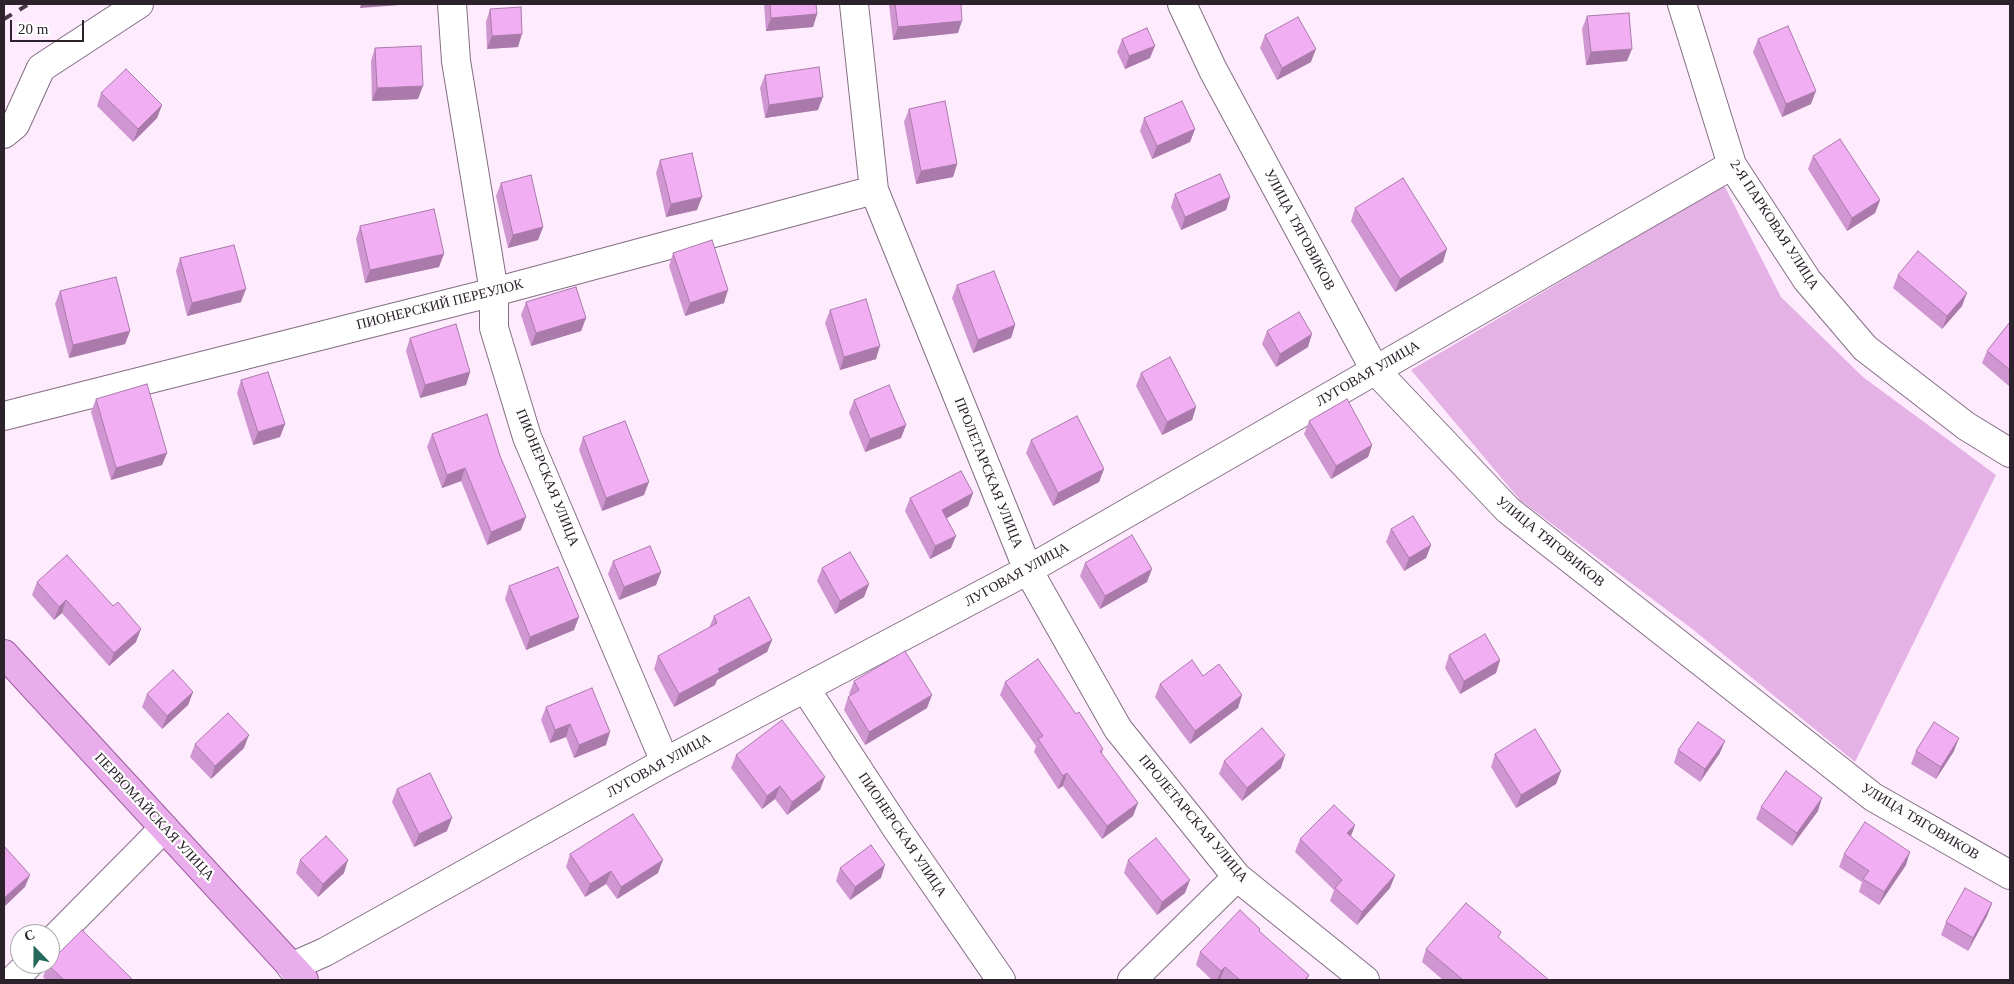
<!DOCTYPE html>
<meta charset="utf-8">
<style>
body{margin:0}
#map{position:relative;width:2014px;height:984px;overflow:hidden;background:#feebfe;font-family:"Times New Roman",serif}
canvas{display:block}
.frame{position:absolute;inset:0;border:5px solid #2b222b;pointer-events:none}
.north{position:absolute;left:10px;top:924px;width:50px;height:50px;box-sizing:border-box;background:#fff;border:1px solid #aaa7aa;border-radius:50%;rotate:338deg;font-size:14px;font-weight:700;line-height:20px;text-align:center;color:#2b222b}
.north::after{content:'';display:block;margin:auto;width:18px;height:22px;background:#25695a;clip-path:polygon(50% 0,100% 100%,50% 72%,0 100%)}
.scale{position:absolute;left:10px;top:20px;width:74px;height:22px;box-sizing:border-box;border:2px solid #2b222b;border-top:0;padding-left:6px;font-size:15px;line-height:18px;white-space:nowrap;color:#2b222b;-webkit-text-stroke:4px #fff;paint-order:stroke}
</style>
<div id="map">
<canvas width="2014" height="984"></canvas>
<div class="frame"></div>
<div class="north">С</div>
<div class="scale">20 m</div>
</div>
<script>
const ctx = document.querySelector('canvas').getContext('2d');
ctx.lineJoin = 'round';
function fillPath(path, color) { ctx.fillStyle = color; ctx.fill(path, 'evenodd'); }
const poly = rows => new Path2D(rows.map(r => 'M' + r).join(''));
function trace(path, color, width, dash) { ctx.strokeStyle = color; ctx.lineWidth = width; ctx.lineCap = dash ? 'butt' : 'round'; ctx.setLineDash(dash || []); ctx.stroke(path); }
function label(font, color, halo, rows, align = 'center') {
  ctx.font = font + ' "Times New Roman",serif'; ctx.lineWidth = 4.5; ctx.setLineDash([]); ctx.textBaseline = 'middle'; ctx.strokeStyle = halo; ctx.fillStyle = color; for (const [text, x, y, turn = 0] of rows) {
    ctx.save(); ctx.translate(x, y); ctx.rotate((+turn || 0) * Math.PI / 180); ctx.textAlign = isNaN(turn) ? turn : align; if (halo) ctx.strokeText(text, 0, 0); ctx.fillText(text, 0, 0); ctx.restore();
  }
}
const green = poly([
 [1724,185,1781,297,1863,377,1996,475,1855,762,1691,628,1520,500,1411,370]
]);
const minor = poly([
 [452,4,456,61,494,292,494,328,527,437,665,762],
 [854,4,874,190,1028,570,1118,729,1237,877,1365,980],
 [1182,4,1213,70,1375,370,1508,510,1873,797,2010,875],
 [1682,4,1732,165,1807,280,1865,348,1966,426,2010,453],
 [4,134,15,125,41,68,139,4],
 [4,416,494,292,874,190],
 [805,688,897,829,1001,980],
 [50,943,164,828],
 [291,967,325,952,665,762,1028,570,1732,165],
 [13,980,29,964],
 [1132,980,1237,877]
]);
const major = poly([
 [4,654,304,980]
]);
const rail = poly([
 [4,19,29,4]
]);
const wall = poly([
 [764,4,816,4,817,14,813,27,766,31],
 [889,4,961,4,958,33,893,40],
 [490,9,518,47,487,49,486,22],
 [1587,16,1627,61,1586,65,1582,29],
 [1265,35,1311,62,1277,80,1260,48],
 [1122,39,1150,58,1125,69,1117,52],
 [1758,39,1811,104,1782,117,1753,52],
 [375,48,418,99,372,101,371,61],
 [765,75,818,110,765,118,760,88],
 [101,93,162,105,157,118,133,142,97,106],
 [909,109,957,164,953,177,916,184,904,122],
 [1144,118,1195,129,1190,142,1152,159,1140,131],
 [1813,156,1880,200,1875,213,1847,231,1808,169],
 [660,160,697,210,666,217,656,173],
 [501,183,543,227,538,240,508,248,496,196],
 [1175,194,1230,197,1226,210,1181,230,1171,207],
 [1355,208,1443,262,1395,292,1351,221],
 [360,226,439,267,365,283,356,239],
 [673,253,724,303,685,316,669,266],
 [180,258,241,302,187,316,176,271],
 [1898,275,1962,306,1942,329,1893,288],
 [957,285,1015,325,1011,338,973,353,952,298],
 [60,291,130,331,125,344,69,358,55,304],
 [526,302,586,318,581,331,531,346,521,315],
 [830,310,876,359,840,370,825,323],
 [2010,322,2010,387,1982,363,1987,351],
 [1267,331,1308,347,1276,367,1262,344],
 [410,338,470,372,466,385,420,398,406,351],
 [1141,373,1196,407,1192,420,1162,435,1136,386],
 [241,380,285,424,280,437,253,445,237,393],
 [96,399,167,453,162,465,111,480,91,412],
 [854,400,906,425,901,438,865,452,849,413],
 [487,414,521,530,487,545,461,481,442,488,427,447,432,434],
 [1309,421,1372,445,1368,457,1331,479,1304,434],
 [583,437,644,495,602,511,579,450],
 [1031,440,1104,469,1099,482,1053,506,1026,453],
 [973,493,968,506,947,518,951,548,930,559,905,511,910,498],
 [1391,529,1431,545,1426,558,1404,571,1386,542],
 [613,561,661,572,656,585,619,600,608,574],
 [1085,563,1147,582,1100,609,1080,576],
 [822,568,869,584,864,597,835,614,817,581],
 [37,582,136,642,109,666,62,613,54,620,32,595],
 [509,586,574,630,526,650,505,599],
 [714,616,772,640,767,652,717,680,715,685,674,707,654,669,658,656,709,628],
 [1449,655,1500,660,1496,673,1460,694,1445,668],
 [1203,676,1242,695,1238,708,1190,744,1155,697,1160,684],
 [854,681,927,708,865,745,844,710,848,697,850,696,849,694],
 [1005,682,1076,714,1103,749,1102,754,1133,816,1102,839,1063,786,1058,789,1034,752,1036,746,1000,695],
 [193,692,188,705,162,729,142,707,147,694],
 [546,707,606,745,574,758,566,737,550,743,541,720],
 [195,744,244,748,211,779,190,757],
 [1678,750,1720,753,1700,782,1674,763],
 [1916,751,1954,751,1936,779,1911,764],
 [1495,754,1561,771,1556,784,1516,808,1491,767],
 [736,755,820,790,787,815,775,799,762,809,731,768],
 [1224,761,1281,768,1242,801,1219,774],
 [397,789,447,831,414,847,392,802],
 [1761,807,1818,811,1792,846,1756,819],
 [1355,825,1351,836,1395,875,1390,888,1357,925,1330,901,1334,890,1295,852,1300,839],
 [570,854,658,873,617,899,606,884,585,897,566,867],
 [1844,854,1906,865,1879,905,1859,892,1862,882,1839,867],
 [300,860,344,873,318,897,296,873],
 [1128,860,1185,893,1157,915,1124,873],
 [840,868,881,878,850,900,836,881],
 [1992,903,1987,916,1968,951,1941,935,1946,922],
 [1259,932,1309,975,1307,980,1212,980,1196,965,1200,952],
 [1499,938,1549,980,1443,980,1422,962,1426,949],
 [48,965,133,980,46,980,43,977]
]);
const shadedWall = poly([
 [361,4,413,4,360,8],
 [817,14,813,27,766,31,771,18],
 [962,21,958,33,893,40,898,27],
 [522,34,518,47,487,49,492,36],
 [1155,46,1150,58,1125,69,1129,56],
 [1316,49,1311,62,1277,80,1282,68],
 [1632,49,1627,61,1586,65,1591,52],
 [423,86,418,99,372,101,377,88],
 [1816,91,1811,104,1782,117,1786,104],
 [823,97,818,110,765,118,769,105],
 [162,105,157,118,133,142,138,129],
 [1195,129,1190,142,1152,159,1157,146],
 [957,164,953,177,916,184,921,171],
 [702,197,697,210,666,217,671,204],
 [1230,197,1226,210,1181,230,1185,217],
 [1880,200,1875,213,1847,231,1852,218],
 [543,227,538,240,508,248,513,235],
 [1447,249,1443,262,1395,292,1400,279],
 [444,254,439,267,365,283,370,270],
 [246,289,241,302,187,316,192,303],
 [728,290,724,303,685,316,690,303],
 [1967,293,1962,306,1942,329,1947,316],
 [586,318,581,331,531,346,536,333],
 [1015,325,1011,338,973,353,978,340],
 [130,331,125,344,69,358,73,345],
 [1312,334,1308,347,1276,367,1280,354],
 [880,346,876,359,840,370,844,357],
 [470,372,466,385,420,398,425,385],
 [1196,407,1192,420,1162,435,1167,422],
 [285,424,280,437,253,445,258,432],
 [906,425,901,438,865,452,870,439],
 [1372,445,1368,457,1331,479,1336,466],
 [167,453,162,465,111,480,116,468],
 [465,468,461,481,442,488,447,475],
 [1104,469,1099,482,1053,506,1058,493],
 [649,482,644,495,602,511,606,498],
 [973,493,968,506,938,523,942,510],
 [526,517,521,530,487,545,491,532],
 [956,536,951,548,930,559,935,546],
 [1431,545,1426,558,1404,571,1409,558],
 [1152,569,1147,582,1100,609,1105,596],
 [661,572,656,585,619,600,624,587],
 [869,584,864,597,835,614,840,601],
 [66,600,62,613,54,620,59,607],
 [579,617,574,630,526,650,530,637],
 [141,629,136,642,109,666,114,653],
 [772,640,767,652,717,680,715,685,674,707,679,694,718,669],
 [1500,660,1496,673,1460,694,1464,681],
 [193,692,188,705,162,729,167,716],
 [932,695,927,708,865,745,869,732],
 [1242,695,1238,708,1190,744,1195,731],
 [570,724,566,737,550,743,555,730],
 [610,732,606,745,574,758,579,745],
 [249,735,244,748,211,779,215,766],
 [1959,738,1954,751,1936,779,1941,767],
 [1725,741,1720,753,1700,782,1705,769],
 [1285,755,1281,768,1242,801,1247,788],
 [1561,771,1556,784,1516,808,1521,795],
 [1067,773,1063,786,1058,789,1063,776],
 [825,777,820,790,787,815,792,802],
 [780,786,775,799,762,809,767,796],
 [1822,798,1818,811,1792,846,1797,833],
 [1138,803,1133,816,1102,839,1107,826],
 [452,818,447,831,414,847,419,834],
 [1355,825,1350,838,1347,833],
 [1910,852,1906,865,1879,905,1884,892],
 [348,860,344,873,318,897,323,884],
 [663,860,658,873,617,899,621,887],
 [885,865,881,878,850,900,855,887],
 [611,871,606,884,585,897,590,884],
 [30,875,25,887,4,907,4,898],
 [1395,875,1390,888,1357,925,1362,912],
 [1190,880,1185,893,1157,915,1162,902],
 [1992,903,1987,916,1968,951,1973,938],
 [1225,967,1220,980,1217,980,1221,971]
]);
const building = poly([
 [770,4,816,4,817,14,771,18,770,4],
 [895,4,961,4,962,21,898,27,895,4],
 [521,7,522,34,492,36,490,9,521,7],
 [1629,13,1632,49,1591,52,1587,16,1629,13],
 [1298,17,1316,49,1282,68,1265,35,1298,17],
 [1788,26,1816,91,1786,104,1758,39,1788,26],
 [1147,28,1155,46,1129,56,1122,39,1147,28],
 [421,46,423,86,377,88,375,48,421,46],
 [819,67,823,97,769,105,765,75,819,67],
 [126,69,162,105,138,129,101,93,126,69],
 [945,101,957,164,921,171,909,109,945,101],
 [1182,101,1195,129,1157,146,1144,118,1182,101],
 [1840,139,1880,200,1852,218,1813,156,1840,139],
 [692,153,702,197,671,204,660,160,692,153],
 [1220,174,1230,197,1185,217,1175,194,1220,174],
 [531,175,543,227,513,235,501,183,531,175],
 [1403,178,1447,249,1400,279,1355,208,1403,178],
 [434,209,444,254,370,270,360,226,434,209],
 [712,240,728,290,690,303,673,253,712,240],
 [234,245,246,289,192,303,180,258,234,245],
 [1918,251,1967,293,1947,316,1898,275,1918,251],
 [994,271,1015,325,978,340,957,285,994,271],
 [116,277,130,331,73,345,60,291,116,277],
 [576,287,586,318,536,333,526,302,576,287],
 [866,299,880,346,844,357,830,310,866,299],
 [1299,312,1312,334,1280,354,1267,331,1299,312],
 [2010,322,2010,370,1987,351,2010,322],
 [456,324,470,372,425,385,410,338,456,324],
 [1170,357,1196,407,1167,422,1141,373,1170,357],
 [268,372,285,424,258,432,241,380,268,372],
 [147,384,167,453,116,468,96,399,147,384],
 [889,385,906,425,870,439,854,400,889,385],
 [1347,399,1372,445,1336,466,1309,421,1347,399],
 [487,414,500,456,526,517,491,532,465,468,447,475,432,434,487,414],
 [1077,416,1104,469,1058,493,1031,440,1077,416],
 [625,421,649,482,606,498,583,437,625,421],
 [961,471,973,493,942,510,956,536,935,546,910,498,961,471],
 [1413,516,1431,545,1409,558,1391,529,1413,516],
 [1132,535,1152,569,1105,596,1085,563,1132,535],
 [650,546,661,572,624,587,613,561,650,546],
 [850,552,869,584,840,601,822,568,850,552],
 [67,555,113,606,118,602,141,629,114,653,66,600,59,607,37,582,67,555],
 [558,567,579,617,530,637,509,586,558,567],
 [749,597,772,640,718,669,720,672,679,694,658,656,717,623,714,616,749,597],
 [1485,634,1500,660,1464,681,1449,655,1485,634],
 [905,651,932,695,869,732,848,697,859,690,854,681,905,651],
 [1038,659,1076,714,1079,712,1103,749,1100,751,1138,803,1107,826,1067,773,1063,776,1038,739,1043,736,1005,682,1038,659],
 [1192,660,1203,676,1219,664,1242,695,1195,731,1160,684,1192,660],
 [173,670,193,692,167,716,147,694,173,670],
 [592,688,610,732,579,745,570,724,555,730,546,707,592,688],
 [228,713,249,735,215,766,195,744,228,713],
 [782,720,825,777,792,802,780,786,767,796,736,755,782,720],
 [1698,722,1725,741,1705,769,1678,750,1698,722],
 [1934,722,1959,738,1941,767,1916,751,1934,722],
 [1262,728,1285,755,1247,788,1224,761,1262,728],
 [1535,729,1561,771,1521,795,1495,754,1535,729],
 [1786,771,1822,798,1797,833,1761,807,1786,771],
 [430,773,452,818,419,834,397,789,430,773],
 [1334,805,1355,825,1347,833,1395,875,1362,912,1335,888,1342,880,1300,839,1334,805],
 [633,814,663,860,621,887,611,871,590,884,570,854,633,814],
 [1865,822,1910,852,1884,892,1863,879,1869,871,1844,854,1865,822],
 [326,836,348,860,323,884,300,860,326,836],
 [1156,838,1190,880,1162,902,1128,860,1156,838],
 [871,845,885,865,855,887,840,868,871,845],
 [4,846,30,875,4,898,4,846],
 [1965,888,1992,903,1973,938,1946,922,1965,888],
 [1466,903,1501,932,1498,937,1549,980,1463,980,1426,949,1466,903],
 [1240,910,1260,929,1259,931,1309,975,1305,980,1240,980,1225,967,1221,971,1200,952,1240,910],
 [82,930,133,980,64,980,48,965,50,964,50,962,82,930]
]);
const streetNames = [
 ["2-Я ПАРКОВАЯ УЛИЦА",1774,225,57],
 ["УЛИЦА ТЯГОВИКОВ",1299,230,62],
 ["ПИОНЕРСКИЙ ПЕРЕУЛОК",440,305,-14],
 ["ЛУГОВАЯ УЛИЦА",1368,374,-30],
 ["ПРОЛЕТАРСКАЯ УЛИЦА",988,473,68],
 ["ПИОНЕРСКАЯ УЛИЦА",547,478,68],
 ["УЛИЦА ТЯГОВИКОВ",1550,542,39],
 ["ЛУГОВАЯ УЛИЦА",1017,575,-29],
 ["ЛУГОВАЯ УЛИЦА",659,766,-29],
 ["ПЕРВОМАЙСКАЯ УЛИЦА",154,817,47],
 ["ПРОЛЕТАРСКАЯ УЛИЦА",1193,819,50],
 ["УЛИЦА ТЯГОВИКОВ",1920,822,31],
 ["ПИОНЕРСКАЯ УЛИЦА",902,835,56]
];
fillPath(green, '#e5b2e5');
trace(minor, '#836f83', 30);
trace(major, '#9d599f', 30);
trace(minor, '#fff', 28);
trace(major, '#e9adeb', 28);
trace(rail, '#443a44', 4, [9, 9]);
fillPath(wall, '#d096d1');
fillPath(shadedWall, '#a97aaa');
fillPath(building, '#f2aef3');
trace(building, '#a97aaa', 1);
label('14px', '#2b222b', '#fff', streetNames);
</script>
